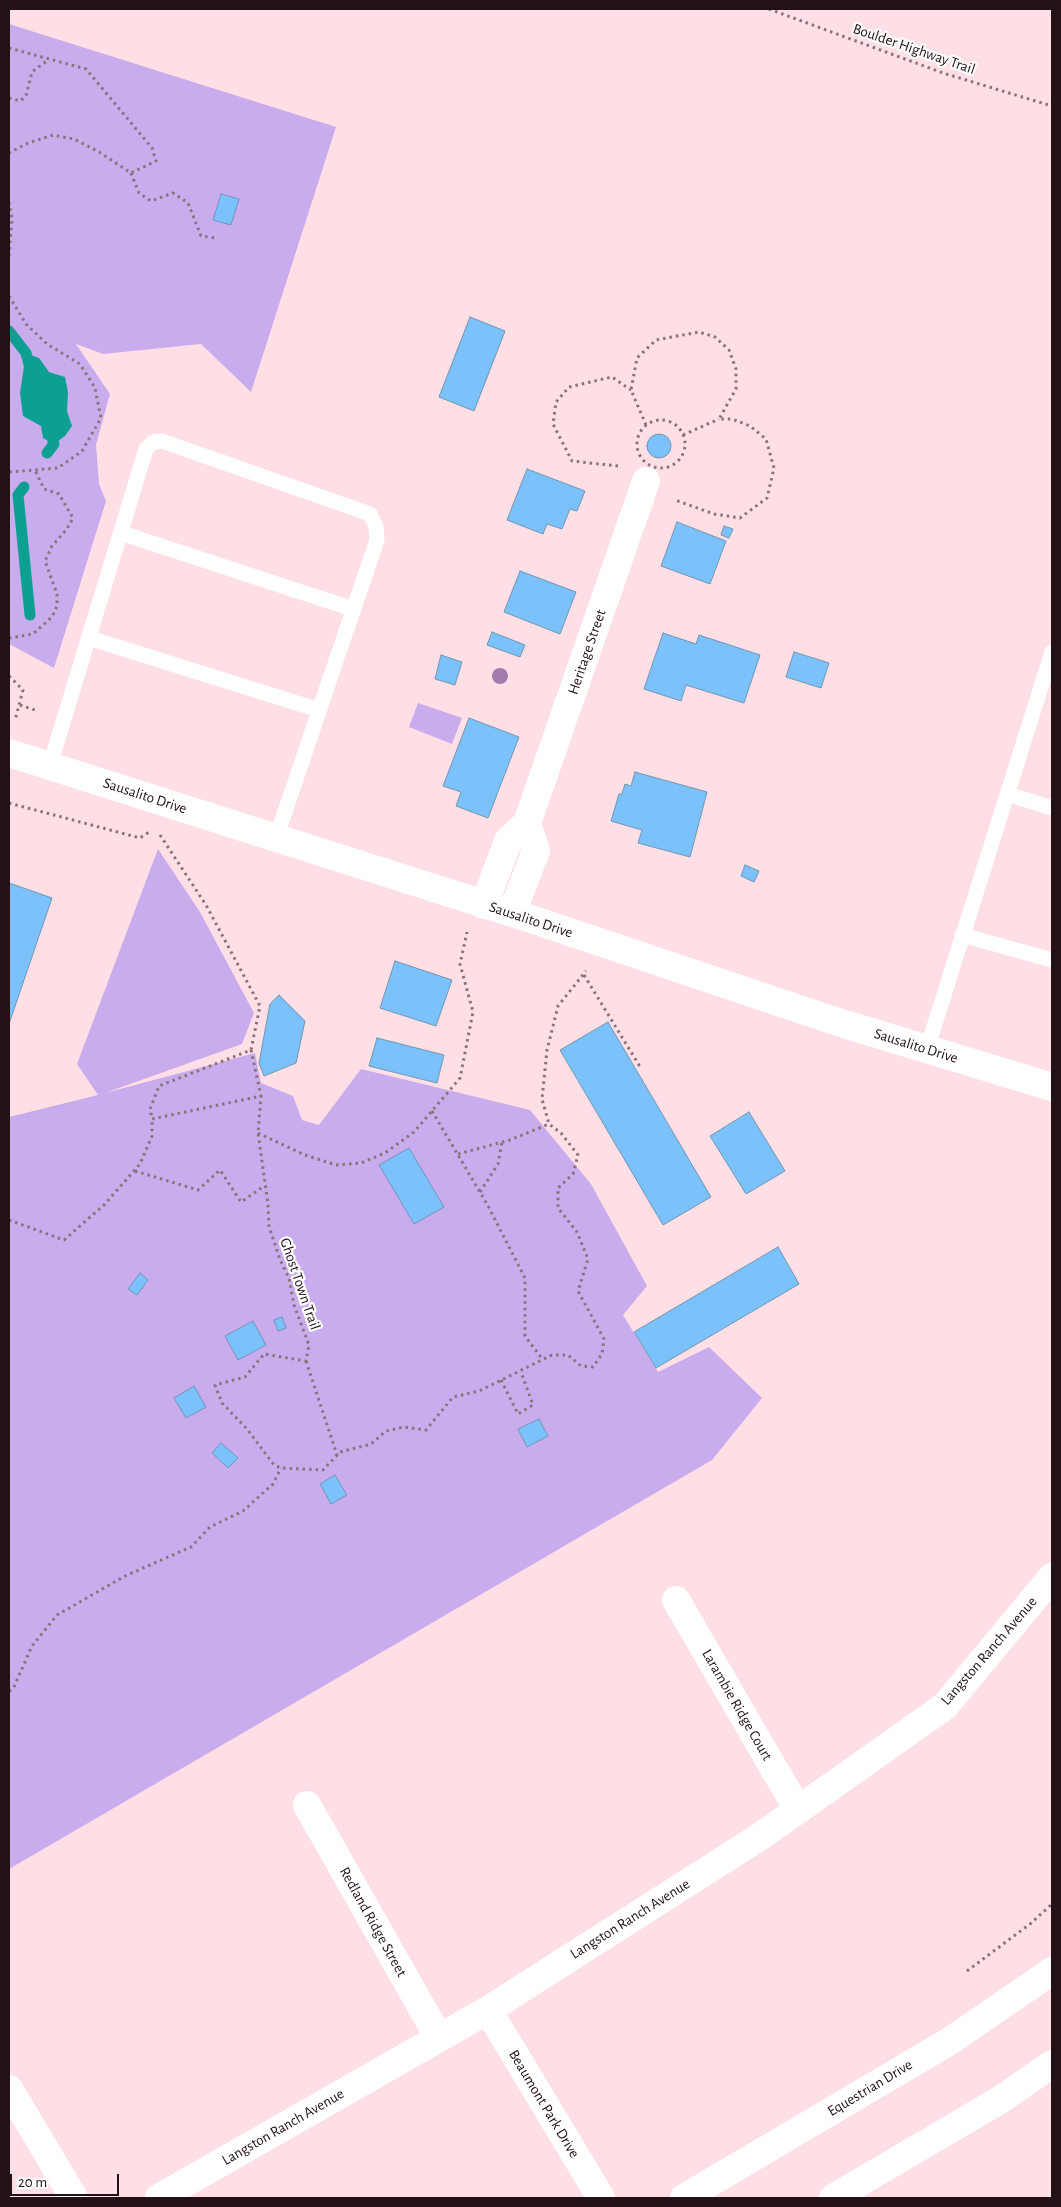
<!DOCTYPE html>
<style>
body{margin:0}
#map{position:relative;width:1061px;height:2207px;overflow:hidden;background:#fedfe5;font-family:"Alegreya Sans",sans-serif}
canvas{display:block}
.frame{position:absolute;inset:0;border:10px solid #221215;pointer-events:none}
.scale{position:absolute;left:10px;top:2174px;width:109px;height:22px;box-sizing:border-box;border:2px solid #221215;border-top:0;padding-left:6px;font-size:15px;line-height:18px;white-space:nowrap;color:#221215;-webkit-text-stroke:4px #fff;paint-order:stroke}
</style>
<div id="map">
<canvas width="1061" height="2207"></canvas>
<div class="frame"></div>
<div class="scale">20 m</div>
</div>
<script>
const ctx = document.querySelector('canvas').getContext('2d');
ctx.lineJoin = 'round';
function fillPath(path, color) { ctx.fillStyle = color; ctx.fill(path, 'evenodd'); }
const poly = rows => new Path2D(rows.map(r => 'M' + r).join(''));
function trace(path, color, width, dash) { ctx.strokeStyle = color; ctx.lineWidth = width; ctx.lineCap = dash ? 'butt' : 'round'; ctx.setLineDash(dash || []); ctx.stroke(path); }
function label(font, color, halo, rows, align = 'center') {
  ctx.font = font + ' "Alegreya Sans",sans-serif'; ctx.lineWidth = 4.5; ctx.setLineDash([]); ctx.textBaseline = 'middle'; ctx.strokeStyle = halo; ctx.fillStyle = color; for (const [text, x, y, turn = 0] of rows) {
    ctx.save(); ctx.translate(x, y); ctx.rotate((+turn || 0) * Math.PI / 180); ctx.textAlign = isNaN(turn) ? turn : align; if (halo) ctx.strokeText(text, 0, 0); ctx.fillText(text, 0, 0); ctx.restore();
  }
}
const green = poly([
 [9,24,336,127,251,392,201,344,103,354,76,344,110,394,96,445,99,484,106,501,54,668,9,644],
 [418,703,462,718,452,744,409,727],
 [158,849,200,912,254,1013,242,1044,105,1093,255,1053,261,1083,293,1096,302,1120,319,1125,361,1069,530,1110,591,1184,647,1286,623,1315,658,1372,709,1347,762,1398,712,1460,9,1869,9,1117,98,1095,77,1064]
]);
const water = poly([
 [26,353,39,358,49,372,65,377,68,392,67,411,72,426,65,436,54,444,43,438,41,426,23,416,20,393]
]);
const stream = poly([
 [9,331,26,353,30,368],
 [47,453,54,444,50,431],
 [24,487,18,495,30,615]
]);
const building = poly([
 [221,194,239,199,231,225,213,220,221,194],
 [470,317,505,331,474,411,439,397,470,317],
 '647 446a12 12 0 1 1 24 0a12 12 0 1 1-24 0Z',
 [527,469,585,491,577,511,570,509,562,529,547,524,543,534,507,520,527,469],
 [677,522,726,541,710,584,661,566,677,522],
 [724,526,733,529,729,538,721,535,724,526],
 [520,571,576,592,560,634,504,612,520,571],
 [492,632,525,645,520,657,487,645,492,632],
 [663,633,696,644,699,635,760,655,744,703,686,685,681,701,644,689,663,633],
 [794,652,829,663,821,688,786,677,794,652],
 [441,655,462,662,455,685,435,679,441,655],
 [469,718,519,737,488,818,456,806,461,792,443,786,469,718],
 [635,772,707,792,690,857,638,843,642,830,611,821,619,794,622,794,625,784,631,786,635,772],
 [745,865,759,871,754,882,741,876,745,865],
 [9,883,52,898,9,1024,9,883],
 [395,961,452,980,436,1026,380,1008,395,961],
 [279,995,305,1021,296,1063,264,1076,259,1063,270,1004,279,995],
 [608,1022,711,1197,663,1225,560,1050,608,1022],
 [377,1038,444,1055,437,1083,369,1066,377,1038],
 [749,1112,785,1171,746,1194,710,1136,749,1112],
 [409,1148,444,1207,414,1224,379,1165,409,1148],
 [778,1247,799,1284,656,1368,634,1332,778,1247],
 [140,1273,148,1280,137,1295,128,1289,140,1273],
 [282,1317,286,1328,278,1331,274,1320,282,1317],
 [253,1321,266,1345,238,1360,225,1336,253,1321],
 [194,1386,206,1407,186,1418,174,1398,194,1386],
 [539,1419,548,1436,527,1447,518,1429,539,1419],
 [221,1443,238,1458,228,1468,212,1453,221,1443],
 [335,1475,347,1495,331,1504,320,1484,335,1475]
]);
const path = poly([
 [769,9,943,73,1052,106],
 [9,48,86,69,152,148,156,161,131,173,99,152,74,139,53,135,28,143,9,153],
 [9,98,20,101,26,96,32,72,48,60],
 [131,173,139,193,151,201,173,193,188,203,201,236,216,238],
 [9,202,12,218,9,256],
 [9,296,26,324,47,344,80,364,95,388,101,418,82,451,58,468,9,472],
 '637 444a24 24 0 1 1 48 0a24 24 0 1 1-48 0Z',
 [646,425,631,390,637,358,656,340,699,332,715,337,729,350,736,369,736,389,719,419,732,419,750,426,766,439,774,468,767,498,740,518,714,514,675,500],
 [683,435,719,419],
 [618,466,572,461,553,424,556,402,569,387,612,377,631,390],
 [9,638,33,634,52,617,57,606,57,594,45,561,52,546,67,529,73,518,59,494,44,489,35,470],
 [9,676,23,690,15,720],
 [20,705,38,711],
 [9,803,140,838,149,832],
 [160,835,206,905,260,1006,251,1050,159,1086,150,1109,152,1119,261,1096,258,1133,268,1204,269,1226,280,1260,289,1278,294,1305,309,1345,306,1361,264,1354,245,1377,215,1385,222,1403,247,1429,274,1465,281,1468,323,1470,340,1452,371,1444,386,1431,404,1427,426,1430,453,1397,479,1391,552,1355,568,1355,581,1366,593,1367,602,1354,604,1339,578,1291,588,1259,577,1232,558,1208,558,1188,573,1174,578,1155,561,1133,549,1124,542,1099,547,1050,558,1006,586,971],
 [584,975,639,1065,634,1065],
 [251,1050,261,1096],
 [432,1111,487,1204,525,1278,525,1336,543,1360],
 [258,1133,305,1155,336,1165,361,1163,385,1153,414,1132,460,1078,473,1012,460,964,467,932],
 [458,1154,510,1140,549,1124],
 [135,1171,198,1190,220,1170,241,1202,264,1186],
 [480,1192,498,1164,502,1142],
 [9,1220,64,1240,104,1205,140,1164,152,1136,152,1119],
 [306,1361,337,1455],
 [501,1380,518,1414,533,1405,521,1372],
 [9,1691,13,1689,32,1646,57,1615,125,1576,191,1547,210,1527,243,1511,273,1484,281,1468],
 [967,1971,1030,1924,1052,1904]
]);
const lane = poly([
 [121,533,353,609],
 [89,638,319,710],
 [50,765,146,449,153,442,162,441,370,514,376,527,377,540,276,838],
 [1007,794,1052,808],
 [962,935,1052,960],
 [927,1049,1052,652]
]);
const street = poly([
 [9,753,525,917,841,1023,1052,1087],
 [484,905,508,841,527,823],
 [512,913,536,851,527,823,646,481],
 [676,1600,798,1810],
 [307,1805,439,2038],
 [488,2010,601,2198],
 [9,2089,74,2198],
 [159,2198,488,2010,761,1836,945,1706,1052,1577]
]);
const secondary = poly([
 [684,2198,950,2041,1052,1971],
 [833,2198,1000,2100,1052,2064]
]);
const trees = [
 [500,676]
];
const streetNames = [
 ["Boulder Highway Trail",914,49,19],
 ["Heritage Street",587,652,-71],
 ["Sausalito Drive",145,796,18],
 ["Sausalito Drive",531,920,18],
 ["Sausalito Drive",916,1046,17],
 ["Ghost Town Trail",300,1284,71],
 ["Langston Ranch Avenue",989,1651,-49],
 ["Larambie Ridge Court",737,1705,60],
 ["Langston Ranch Avenue",630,1919,-32],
 ["Redland Ridge Street",373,1922,61],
 ["Equestrian Drive",870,2088,-31],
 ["Beaumont Park Drive",544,2104,59],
 ["Langston Ranch Avenue",283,2127,-30]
];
fillPath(green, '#c9aced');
fillPath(water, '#0d9f92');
trace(stream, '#0d9f92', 11);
fillPath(building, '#7bc1fc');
trace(building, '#7395b2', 1);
trace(path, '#8a7378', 3, [2.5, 4]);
trace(lane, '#fff', 15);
trace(street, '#fff', 28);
trace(secondary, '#fff', 28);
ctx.fillStyle = '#a27bad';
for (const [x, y] of trees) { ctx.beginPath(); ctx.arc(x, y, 8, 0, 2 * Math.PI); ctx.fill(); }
label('15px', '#221215', '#fff', streetNames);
</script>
